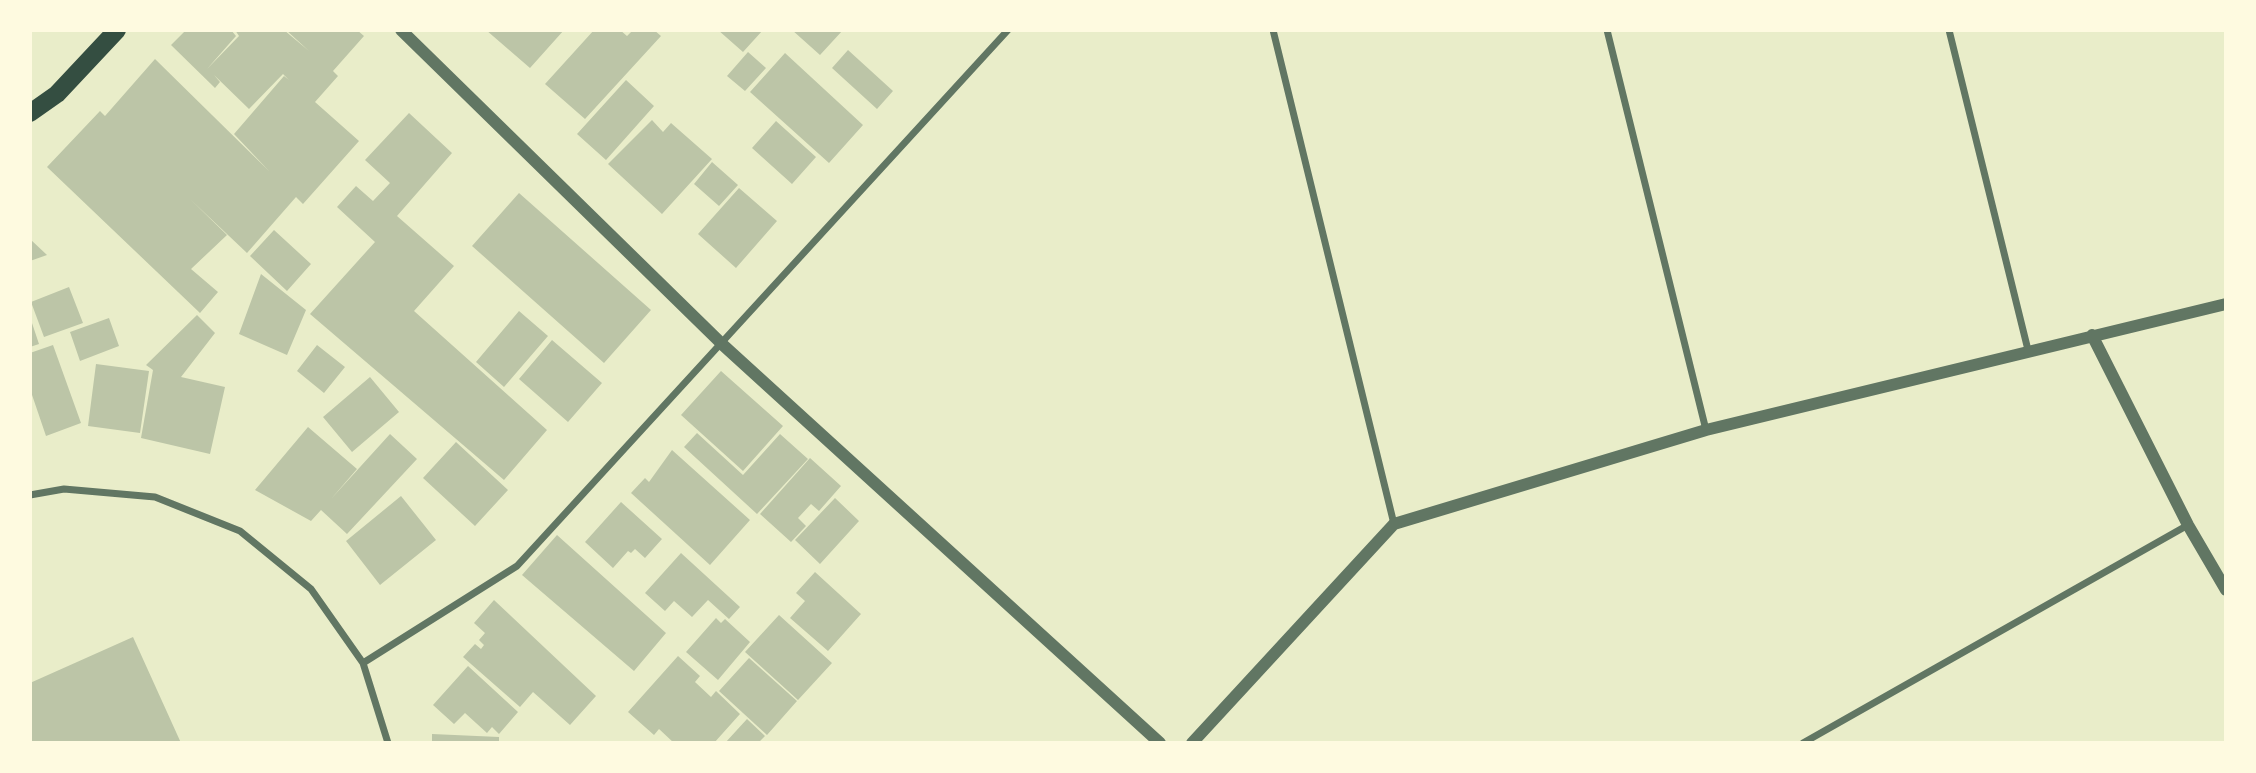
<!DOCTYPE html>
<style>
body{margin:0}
#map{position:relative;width:2256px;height:773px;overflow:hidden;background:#e9edc9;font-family:Quicksand,sans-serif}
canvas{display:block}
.frame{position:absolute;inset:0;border:32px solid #fefae0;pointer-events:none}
</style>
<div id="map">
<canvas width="2256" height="773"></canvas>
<div class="frame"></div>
</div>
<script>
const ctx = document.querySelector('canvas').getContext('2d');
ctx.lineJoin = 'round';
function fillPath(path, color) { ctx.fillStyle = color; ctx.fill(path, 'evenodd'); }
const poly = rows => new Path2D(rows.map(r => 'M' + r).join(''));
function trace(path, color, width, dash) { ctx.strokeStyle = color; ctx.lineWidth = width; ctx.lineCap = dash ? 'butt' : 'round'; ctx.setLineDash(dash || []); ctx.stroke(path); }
const building = poly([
 [186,30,231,30,236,36,207,69,239,36,235,30,284,30,309,51,286,30,357,30,364,36,333,71,338,76,315,102,359,141,303,204,296,197,247,253,190,199,227,235,191,269,218,292,200,313,47,167,100,111,105,116,155,59,269,171,234,134,284,76,289,80,283,74,249,109,214,75,220,82,215,88,171,45],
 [486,30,564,30,530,68],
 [594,30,620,30,627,36,633,30,654,30,661,36,585,119,545,84],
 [718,30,763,30,743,52],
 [792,30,843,30,820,55],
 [848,50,893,91,877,109,832,68],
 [748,52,766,68,745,91,727,76],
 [785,53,863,125,829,163,750,92],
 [626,80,654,106,606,160,577,134],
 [409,113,452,153,397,216,454,266,414,311,547,430,504,480,310,314,375,242,337,207,356,186,373,201,390,183,365,160],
 [652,120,663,132,671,123,712,159,662,214,608,164],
 [776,121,816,157,792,184,752,148],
 [712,162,738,185,719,206,694,184],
 [739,188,777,221,736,268,698,234],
 [519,193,651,310,604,363,472,246],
 [274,230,311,264,287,291,250,256],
 [30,239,47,255,30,261],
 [261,274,306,310,287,355,239,334],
 [69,287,83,323,44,337,31,302],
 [519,311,548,336,504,387,476,362],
 [197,315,215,333,181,377,225,387,210,454,141,438,153,370,146,365],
 [30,317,39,344,30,347],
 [109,318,119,346,80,361,70,332],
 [552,340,602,383,568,422,519,379],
 [53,345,81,423,46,436,30,389,30,353],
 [317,345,345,367,324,393,297,371],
 [96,364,149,371,140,433,88,426],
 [721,371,783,426,743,471,681,415],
 [370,377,399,412,352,452,323,417],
 [308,427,357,469,331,499,390,434,417,459,347,534,321,510,311,521,255,490],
 [697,433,743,475,780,434,808,459,757,514,684,447],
 [456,442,508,490,475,526,423,478],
 [672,450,750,520,710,565,631,493,645,478,649,482],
 [810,458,841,486,819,511,811,504,798,518,806,526,791,542,760,514],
 [401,496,436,540,380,585,346,541],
 [835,498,859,521,820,564,795,540],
 [621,502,662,539,645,558,635,549,631,553,628,551,613,568,585,542],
 [557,535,666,633,634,671,522,575],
 [681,553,740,607,729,619,708,600,692,617,674,601,665,611,645,593],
 [815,572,861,614,828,651,790,618,805,601,796,593],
 [494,600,596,696,570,725,533,692,520,707,463,657,475,644,481,649,484,645,479,640,485,633,474,623],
 [779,615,832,663,798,700,745,652],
 [716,618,721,623,725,619,750,642,718,680,686,652],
 [133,637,181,743,30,743,30,683],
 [678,656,700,676,695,682,711,697,716,691,740,714,714,743,674,743,659,729,654,735,628,712],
 [749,658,797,701,767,735,719,691],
 [468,666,518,712,499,734,492,727,487,733,465,713,454,724,433,705],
 [747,719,765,736,758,743,725,743],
 [432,734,499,737,499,743,432,743]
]);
const minor = poly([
 [1273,30,1394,524],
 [1607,30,1706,430],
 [1949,30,2028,350],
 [30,495,64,489,155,497,240,531,311,589,363,663,388,743],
 [363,663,517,566,1008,30],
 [1803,743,2188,525]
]);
const tertiary = poly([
 [401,30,723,345,1160,743],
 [2092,335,2188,525,2226,590],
 [1192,743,1394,524,1706,430,2226,304]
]);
const primary = poly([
 [30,113,57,94,117,30]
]);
fillPath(building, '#bcc5a7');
trace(minor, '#617663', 7);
trace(tertiary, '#617663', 12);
trace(primary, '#344e41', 18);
</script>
